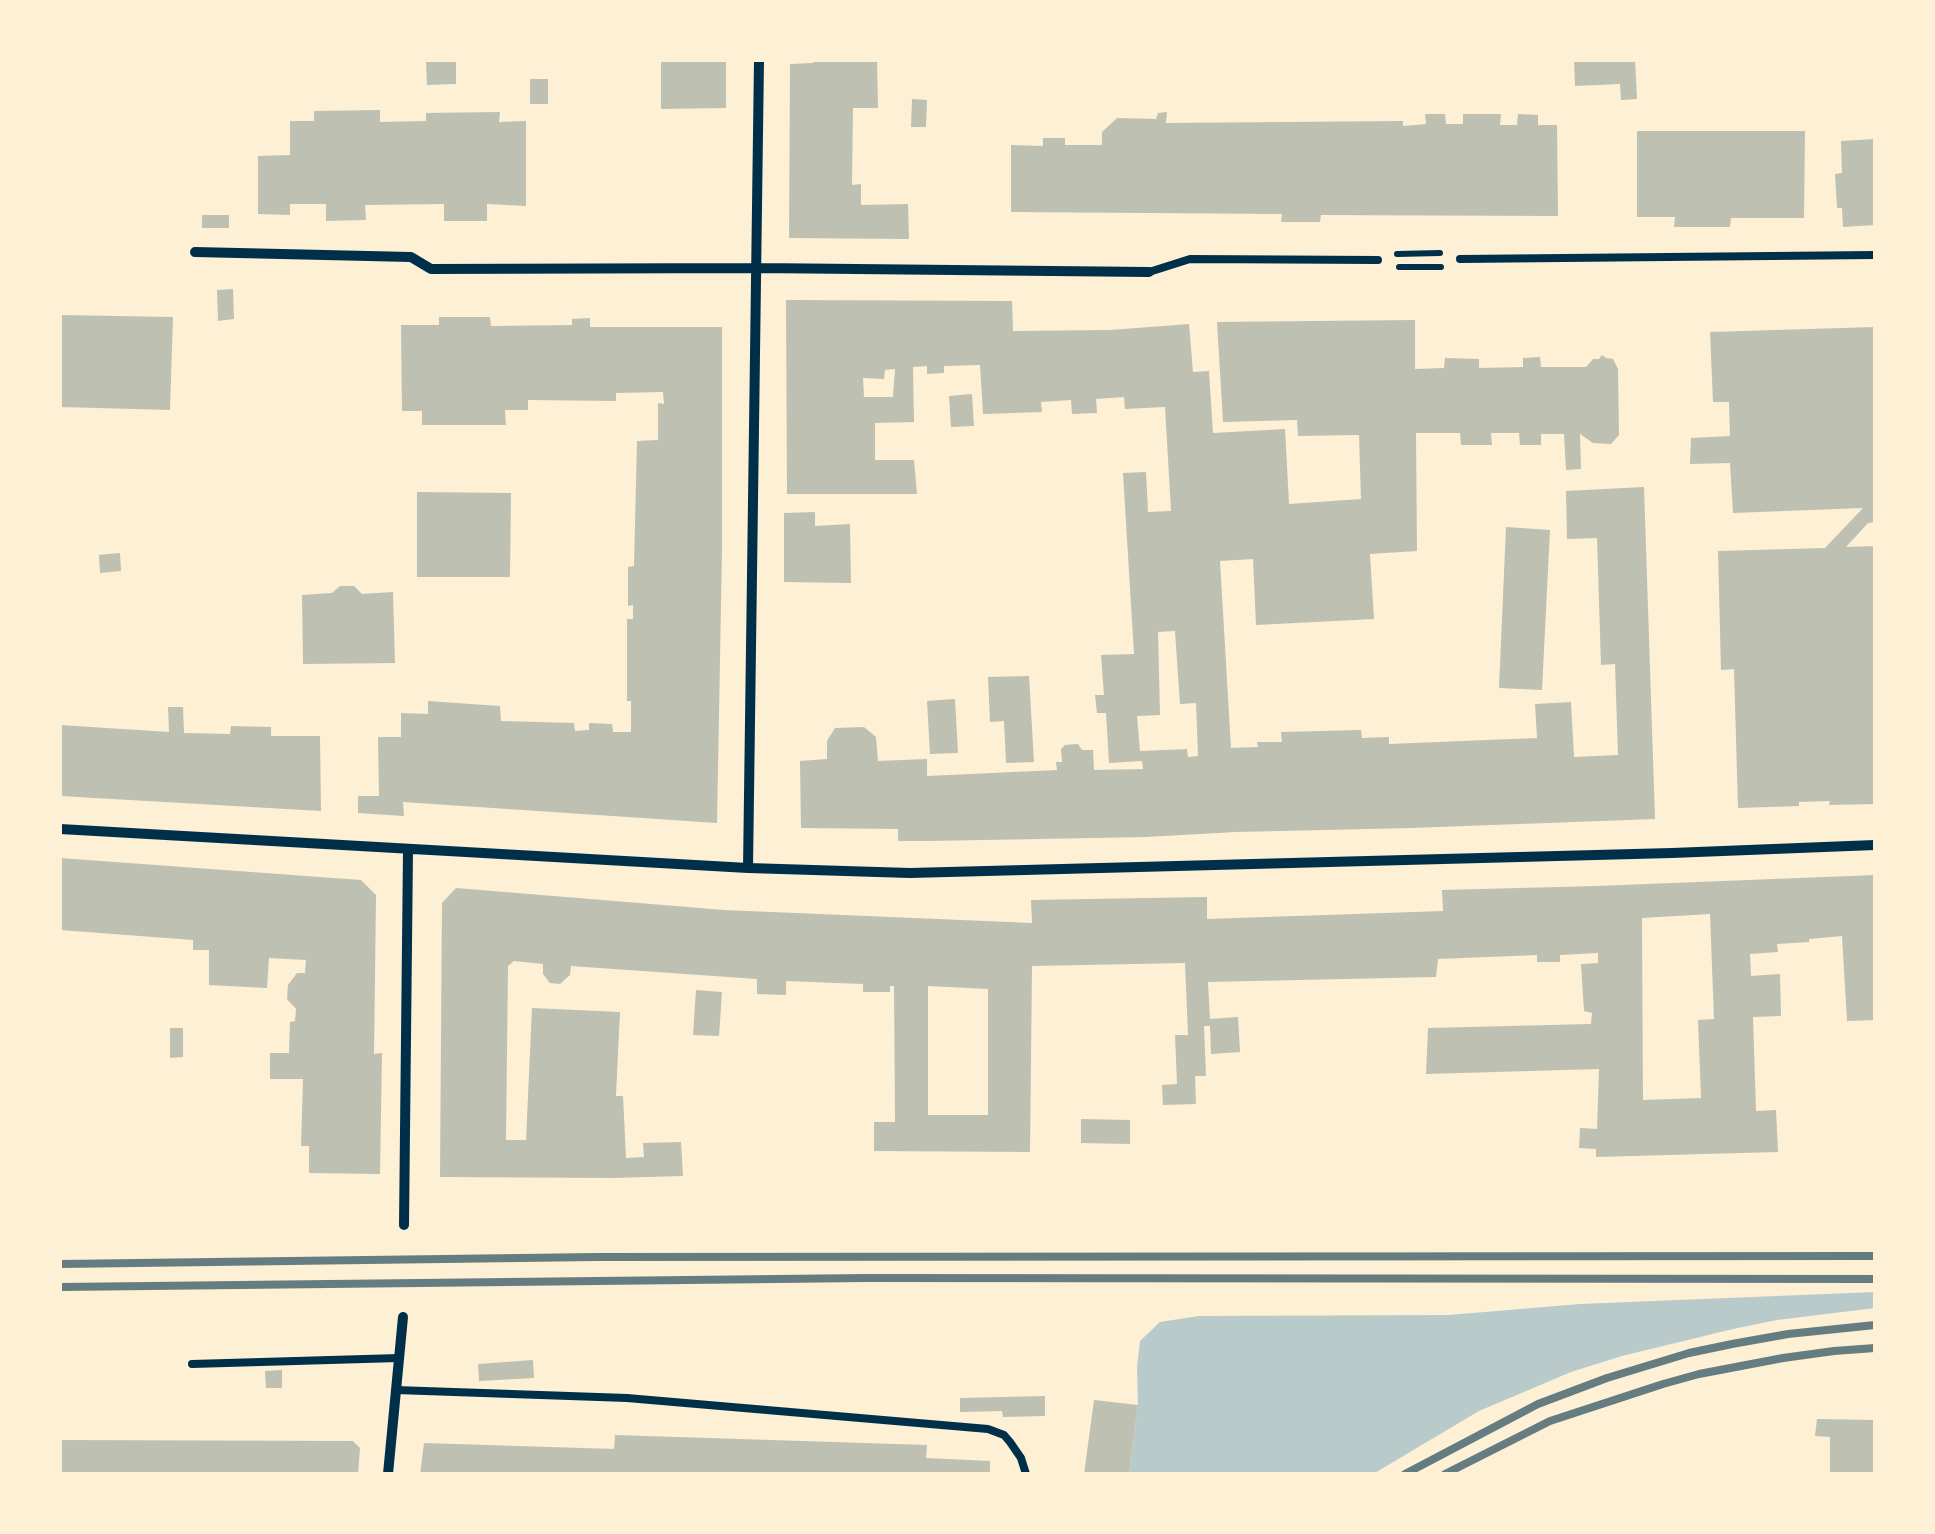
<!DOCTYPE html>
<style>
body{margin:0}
#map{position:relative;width:1935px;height:1534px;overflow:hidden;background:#fdf0d5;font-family:"PT Sans Narrow",sans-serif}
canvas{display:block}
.frame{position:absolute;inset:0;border:62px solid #fdf0d5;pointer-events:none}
</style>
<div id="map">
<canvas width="1935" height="1534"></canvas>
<div class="frame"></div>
</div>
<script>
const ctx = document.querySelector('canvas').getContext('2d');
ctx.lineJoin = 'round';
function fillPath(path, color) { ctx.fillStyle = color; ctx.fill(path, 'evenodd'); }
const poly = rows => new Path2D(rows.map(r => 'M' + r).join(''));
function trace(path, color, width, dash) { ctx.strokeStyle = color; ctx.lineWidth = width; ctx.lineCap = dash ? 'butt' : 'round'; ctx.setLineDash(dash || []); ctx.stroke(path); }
const green = poly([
 [1875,1292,1875,1308,1777,1320,1733,1329,1622,1356,1571,1372,1479,1411,1373,1474,1129,1474,1138,1405,1137,1367,1140,1341,1160,1322,1199,1316,1449,1315,1580,1304]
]);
const building = poly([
 [456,60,456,84,427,85,426,61],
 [661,60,726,60,726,108,661,109],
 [813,60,877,60,878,108,853,108,852,185,861,184,861,205,908,204,909,239,789,238,790,64,813,63],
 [1574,60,1635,60,1637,99,1621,100,1620,84,1575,86],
 [530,79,548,79,548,104,530,104],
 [912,99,927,100,926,127,911,127],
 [380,110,380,122,426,121,426,113,500,112,499,122,526,121,526,206,487,204,487,221,444,221,444,204,365,205,366,220,326,221,326,204,290,204,290,215,258,214,258,156,290,155,290,121,314,121,314,111],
 [1167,112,1166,123,1403,121,1403,126,1426,124,1425,114,1445,114,1446,124,1463,124,1463,114,1501,114,1500,125,1517,125,1518,114,1538,115,1538,125,1557,125,1558,216,1321,215,1320,222,1281,222,1282,214,1011,212,1011,145,1043,146,1043,138,1065,138,1065,145,1102,145,1102,132,1117,118,1156,119,1158,113],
 [1637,131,1805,131,1804,218,1731,218,1730,227,1674,227,1675,217,1637,217],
 [1875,139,1875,225,1843,227,1842,208,1837,208,1835,174,1842,173,1841,141],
 [202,215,229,215,229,228,202,228],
 [233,289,234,319,218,321,217,290],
 [786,300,1012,301,1013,331,1110,330,1189,324,1193,372,1209,371,1213,433,1285,429,1289,504,1361,499,1359,435,1298,436,1297,420,1223,422,1217,322,1415,320,1415,369,1444,368,1445,358,1479,359,1479,368,1523,367,1523,358,1540,357,1541,367,1586,367,1593,359,1599,359,1602,355,1606,358,1613,359,1618,369,1619,435,1611,444,1593,443,1580,434,1581,469,1566,470,1564,434,1541,434,1541,445,1520,445,1519,433,1491,433,1492,445,1461,445,1460,433,1416,433,1417,551,1370,554,1374,619,1256,625,1253,559,1220,561,1231,748,1258,747,1257,742,1282,742,1281,732,1361,730,1362,738,1389,737,1389,744,1537,738,1535,704,1571,702,1574,757,1618,755,1615,664,1601,665,1597,538,1567,539,1566,491,1644,487,1655,819,1411,828,1236,832,1146,837,929,841,898,841,898,829,801,828,800,761,827,759,827,741,835,728,864,727,876,737,878,761,927,759,927,776,1057,770,1056,762,1062,762,1061,749,1065,745,1078,744,1082,750,1093,750,1094,770,1143,769,1142,761,1109,763,1106,713,1097,713,1095,695,1104,695,1101,655,1134,654,1123,473,1146,472,1148,512,1171,511,1165,407,1125,409,1124,397,1096,399,1097,413,1072,414,1071,400,1041,402,1042,412,983,414,980,365,944,366,944,373,927,374,927,366,913,367,914,422,875,423,875,460,914,460,917,494,787,494],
 [895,369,893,397,864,397,863,378,884,379,885,370],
 [1175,631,1180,704,1196,703,1198,756,1188,757,1187,749,1140,751,1137,716,1160,715,1158,632],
 [60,315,173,317,170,410,60,407],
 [439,317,490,317,491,326,572,325,572,319,590,318,590,327,722,327,722,550,717,823,403,802,404,816,358,813,358,796,379,796,378,737,401,737,401,713,428,714,428,701,500,706,501,721,574,723,575,731,589,730,589,723,612,724,613,732,631,732,631,701,627,701,627,619,633,619,633,605,628,606,628,567,634,566,637,441,658,440,658,403,664,404,663,392,616,393,616,401,528,400,528,410,505,410,506,425,422,425,422,411,402,411,401,325,439,325],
 [1875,327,1875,522,1868,523,1846,547,1875,546,1875,804,1829,805,1830,801,1799,802,1799,806,1738,808,1734,669,1721,670,1718,551,1825,548,1863,508,1733,513,1730,463,1690,464,1691,438,1730,436,1729,402,1713,402,1710,332],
 [972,394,974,426,951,427,949,396],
 [417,492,511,493,510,577,417,577],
 [815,512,815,526,850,524,851,583,784,582,784,513],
 [1506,527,1550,530,1542,690,1499,688],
 [120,553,121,571,100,573,99,555],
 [340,586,354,586,362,594,393,592,395,663,303,664,302,595,332,593],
 [1029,676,1034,762,1006,763,1004,721,990,722,988,677],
 [955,699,958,753,930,754,927,701],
 [168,707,183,707,184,733,230,734,231,726,271,727,271,736,320,736,321,811,60,796,60,725,169,732],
 [60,858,361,880,376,895,374,1054,382,1053,380,1174,309,1173,309,1146,301,1146,303,1079,270,1079,270,1053,289,1053,290,1022,295,1021,296,1009,287,999,288,985,297,973,305,973,306,960,269,958,267,988,209,985,209,950,193,950,193,940,60,930],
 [1875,875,1875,1020,1847,1021,1842,936,1809,939,1809,942,1777,944,1778,952,1750,954,1751,976,1780,974,1781,1016,1753,1017,1756,1111,1776,1110,1778,1152,1596,1157,1596,1149,1579,1148,1580,1128,1597,1129,1599,1069,1426,1074,1428,1028,1591,1024,1592,1013,1584,1011,1581,964,1598,963,1598,953,1560,955,1560,962,1537,962,1537,955,1438,959,1436,977,1208,982,1210,1019,1238,1017,1240,1052,1211,1054,1210,1026,1204,1026,1206,1076,1195,1076,1196,1104,1163,1105,1162,1085,1177,1084,1175,1035,1188,1035,1185,963,1032,966,1030,1152,874,1151,874,1122,895,1122,894,986,890,986,890,992,863,992,863,984,786,981,786,995,757,994,757,979,571,966,570,975,560,984,550,983,543,974,543,964,514,961,508,966,506,1140,526,1140,532,1008,620,1012,616,1096,623,1096,626,1158,644,1157,643,1143,681,1142,683,1176,612,1178,440,1177,442,903,456,888,724,910,1032,923,1031,900,1207,897,1207,919,1443,911,1442,890,1597,886],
 [1710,914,1714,1019,1698,1020,1701,1098,1643,1100,1642,918],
 [928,986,988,989,988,1115,928,1115],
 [696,990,722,992,719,1036,693,1035],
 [170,1028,183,1028,183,1057,170,1058],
 [1081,1119,1130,1120,1130,1144,1081,1143],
 [533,1360,534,1378,479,1381,478,1364],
 [282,1370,282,1388,266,1388,265,1371],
 [1045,1396,1045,1416,1003,1417,1002,1411,960,1412,960,1398],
 [1094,1400,1138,1405,1129,1474,1084,1474],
 [1817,1419,1875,1420,1875,1474,1830,1472,1830,1437,1815,1436],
 [615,1435,927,1445,926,1458,990,1461,990,1474,420,1474,424,1443,614,1449],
 [60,1440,353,1441,360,1448,358,1474,60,1474]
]);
const path = poly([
 [1397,254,1440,253],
 [1399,267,1441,267]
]);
const service = poly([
 [1460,259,1875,255],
 [1149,272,1190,259,1378,260],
 [192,1364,399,1358],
 [396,1390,627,1398,988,1429,1004,1435,1010,1442,1021,1458,1026,1474]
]);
const minor = poly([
 [195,252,411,257,431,269,758,268,1149,272],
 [60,829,748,868,910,873,1672,853,1875,845],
 [748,868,759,60],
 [404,1225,408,850],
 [388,1474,403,1317]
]);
const rail = poly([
 [60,1264,596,1257,1875,1256],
 [60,1287,866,1278,1875,1279],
 [1405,1474,1538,1404,1607,1378,1689,1353,1732,1344,1788,1334,1875,1325],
 [1445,1474,1550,1421,1663,1384,1699,1374,1783,1358,1834,1351,1875,1348]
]);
fillPath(green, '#b9caca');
fillPath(building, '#bec0b2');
trace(path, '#003049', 6);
trace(service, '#003049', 8);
trace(minor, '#003049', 10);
trace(rail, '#657d81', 8);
</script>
